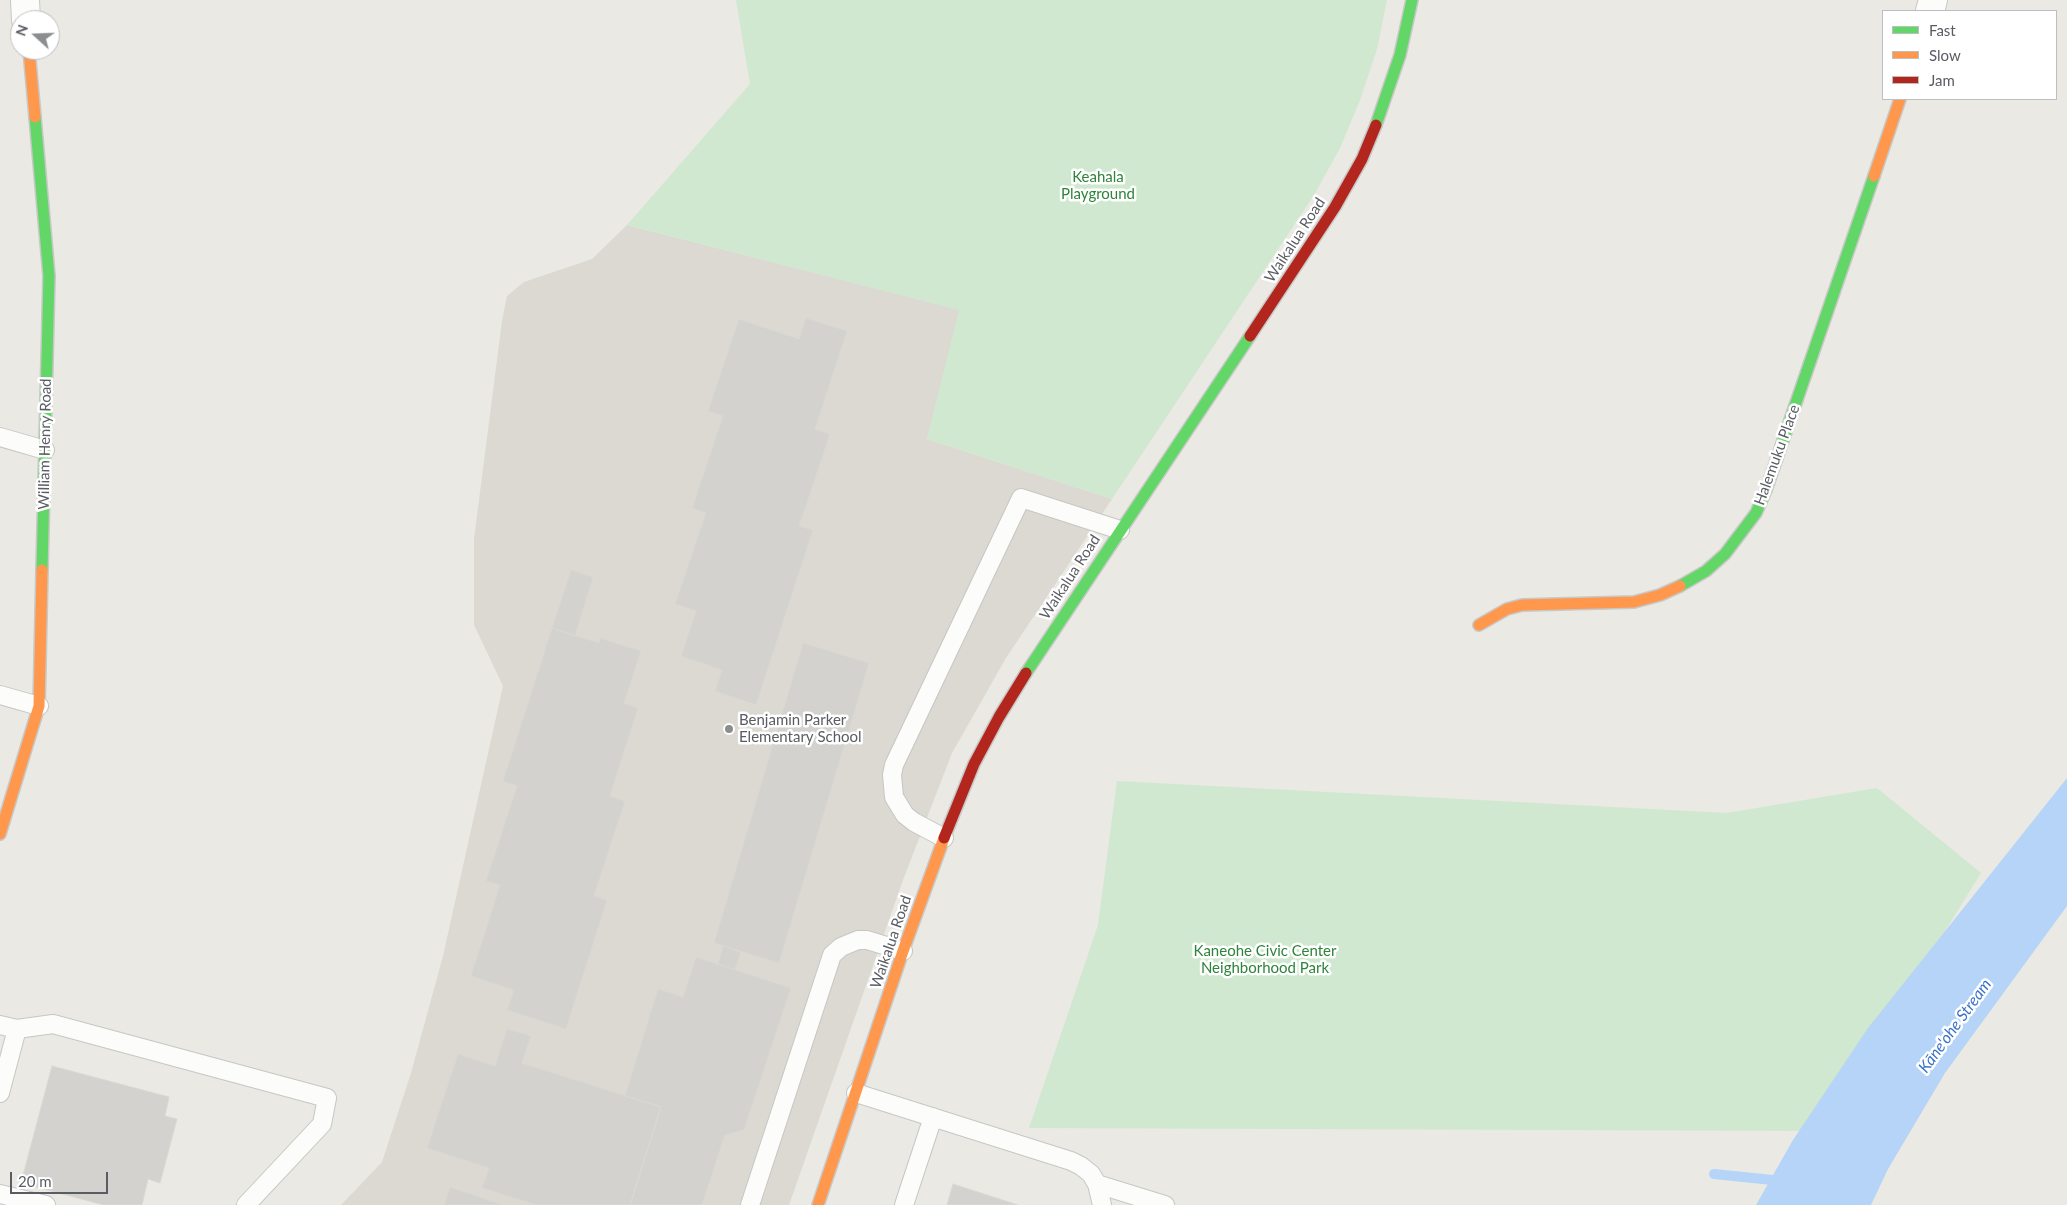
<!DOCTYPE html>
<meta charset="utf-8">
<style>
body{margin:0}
#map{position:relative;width:2067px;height:1205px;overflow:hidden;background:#eae9e3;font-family:Lato,sans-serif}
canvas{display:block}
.legend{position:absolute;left:1882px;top:10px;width:175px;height:90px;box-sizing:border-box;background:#fff;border:1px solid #bdbec0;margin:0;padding:6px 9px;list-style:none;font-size:15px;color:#595c62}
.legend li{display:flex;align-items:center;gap:10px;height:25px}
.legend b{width:25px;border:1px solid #bdbec0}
.north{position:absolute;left:10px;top:10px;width:50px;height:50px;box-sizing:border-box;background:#fff;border:1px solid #bdbec0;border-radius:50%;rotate:290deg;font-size:14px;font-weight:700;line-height:20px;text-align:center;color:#595c62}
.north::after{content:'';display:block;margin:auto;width:18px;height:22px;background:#8c8d8f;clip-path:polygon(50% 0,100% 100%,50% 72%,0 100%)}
.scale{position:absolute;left:10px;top:1172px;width:98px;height:22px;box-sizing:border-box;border:2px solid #595c62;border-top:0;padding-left:6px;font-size:15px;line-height:18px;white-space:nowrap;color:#595c62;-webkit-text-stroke:4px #fff;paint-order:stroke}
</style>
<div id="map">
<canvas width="2067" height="1205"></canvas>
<ul class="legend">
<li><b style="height:6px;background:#63d668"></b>Fast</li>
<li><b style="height:6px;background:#ff974d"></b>Slow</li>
<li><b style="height:6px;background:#b3261e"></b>Jam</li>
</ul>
<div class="north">N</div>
<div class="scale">20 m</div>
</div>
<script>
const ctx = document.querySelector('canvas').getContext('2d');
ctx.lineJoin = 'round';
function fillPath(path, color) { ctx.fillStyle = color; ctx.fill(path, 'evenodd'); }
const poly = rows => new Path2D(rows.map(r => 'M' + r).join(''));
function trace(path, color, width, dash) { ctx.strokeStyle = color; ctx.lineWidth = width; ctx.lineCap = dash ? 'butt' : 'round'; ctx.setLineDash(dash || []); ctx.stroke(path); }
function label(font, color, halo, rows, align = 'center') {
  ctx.font = font + ' Lato,sans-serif'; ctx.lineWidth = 5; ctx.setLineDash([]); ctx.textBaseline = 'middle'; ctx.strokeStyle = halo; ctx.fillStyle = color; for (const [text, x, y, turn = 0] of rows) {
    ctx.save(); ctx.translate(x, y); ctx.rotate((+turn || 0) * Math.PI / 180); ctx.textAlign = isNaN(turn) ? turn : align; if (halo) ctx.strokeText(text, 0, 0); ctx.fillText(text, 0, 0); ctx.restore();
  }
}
const education = poly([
 [627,225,960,310,927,439,1112,499,1006,658,952,753,903,880,789,1205,341,1205,382,1162,411,1073,443,956,503,686,474,625,474,539,502,321,507,296,524,282,592,259]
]);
const green = poly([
 [736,0,1387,0,1377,49,1360,100,1340,148,1314,195,1112,499,927,439,959,310,627,225,750,84],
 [1117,781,1727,813,1877,788,1981,873,1821,1131,1029,1128,1098,925]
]);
const water = poly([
 [2067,778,2067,906,1945,1073,1888,1169,1871,1205,1756,1205,1793,1140,1868,1028]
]);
const stream = poly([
 [1714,1174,1782,1181]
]);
const building = poly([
 [806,318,847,331,815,429,830,434,799,526,813,530,756,705,715,691,722,670,681,656,696,611,675,604,706,513,692,508,723,416,708,411,739,319,799,339,806,318],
 [571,570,593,577,575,636,552,628,571,570],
 [552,628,599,643,600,638,641,651,624,703,638,708,610,796,625,801,594,896,607,900,566,1029,507,1010,514,990,471,976,500,885,486,881,517,786,503,781,552,628],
 [803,643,869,663,779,963,714,943,803,643],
 [723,946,741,952,735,970,718,964,723,946],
 [696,957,791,988,744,1130,725,1135,702,1205,630,1205,661,1107,625,1096,658,989,683,997,696,957],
 [507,1029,531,1036,522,1063,661,1107,630,1205,536,1205,482,1188,489,1168,427,1148,458,1054,495,1066,507,1029],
 [52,1066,169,1097,165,1116,177,1119,160,1183,148,1179,142,1205,104,1205,21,1183,52,1066],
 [953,1184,1018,1205,947,1205,953,1184],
 [450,1187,503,1205,444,1205,450,1187]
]);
const lane = poly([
 [0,437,45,450],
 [0,695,39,706],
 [944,838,914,822,905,815,894,797,892,775,894,765,1021,498,1120,530],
 [0,1025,17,1029,0,1093],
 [17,1029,53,1024,327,1098,322,1124,246,1205],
 [856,1093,1071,1161,1081,1166,1091,1174,1097,1184,1102,1205],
 [1097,1184,1165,1205],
 [0,1194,46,1205],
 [750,1205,832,955,841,947,858,940,867,940,903,951],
 [904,1205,933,1117]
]);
const street = poly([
 [25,0,26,20],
 [1930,11,1933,0]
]);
const fast = poly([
 [35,117,49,276,42,570],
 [1376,125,1400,55,1412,0],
 [1680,586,1706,571,1725,554,1756,513,1766,490,1874,176],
 [1026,673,1250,336]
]);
const slow = poly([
 [29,50,35,117],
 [1874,176,1900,99],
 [1479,625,1507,609,1522,605,1634,602,1660,595,1680,586],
 [0,834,39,706,42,570],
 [818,1205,903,951,944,838]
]);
const jam = poly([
 [1250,336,1335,207,1362,159,1376,125],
 [944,838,974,764,999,717,1026,673]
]);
const markers = [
 [729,729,5,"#8c8d8f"]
];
const parkNames = [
 ["Keahala",1098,177],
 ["Playground",1098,194],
 ["Kaneohe Civic Center",1265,951],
 ["Neighborhood Park",1265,968]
];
const streetNames = [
 ["Waikalua Road",1295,240,-57],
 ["William Henry Road",45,444,-89],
 ["Halemuku Place",1777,455,-70],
 ["Waikalua Road",1070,577,-57],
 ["Waikalua Road",891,942,-71]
];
const poiNames = [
 ["Benjamin Parker",739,720],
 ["Elementary School",739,737]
];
const waterNames = [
 ["Kāne'ohe Stream",1955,1026,-54]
];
fillPath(education, '#dbd9d1');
fillPath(green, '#d0e8cf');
fillPath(water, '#b5d4f7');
trace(stream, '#b5d4f7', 10);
fillPath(building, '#d3d2ce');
trace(building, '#dad8d2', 1);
trace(lane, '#c6c7c5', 20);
trace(street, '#c6c7c5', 30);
trace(fast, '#c7c8c7', 14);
trace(slow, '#c7c8c7', 14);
trace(jam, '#c7c8c7', 14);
trace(lane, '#fcfcfb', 18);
trace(street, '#fcfcfb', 28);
trace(fast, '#63d668', 11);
trace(slow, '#ff974d', 11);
trace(jam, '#b3261e', 11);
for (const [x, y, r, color] of markers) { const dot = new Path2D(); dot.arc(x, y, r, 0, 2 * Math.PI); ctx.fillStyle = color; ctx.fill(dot); trace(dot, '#fff', 2); }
label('15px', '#2e843b', '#fff', parkNames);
label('15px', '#595c62', '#fff', streetNames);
label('15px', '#595c62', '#fff', poiNames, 'left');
label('italic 16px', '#3972ca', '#fff', waterNames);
</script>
